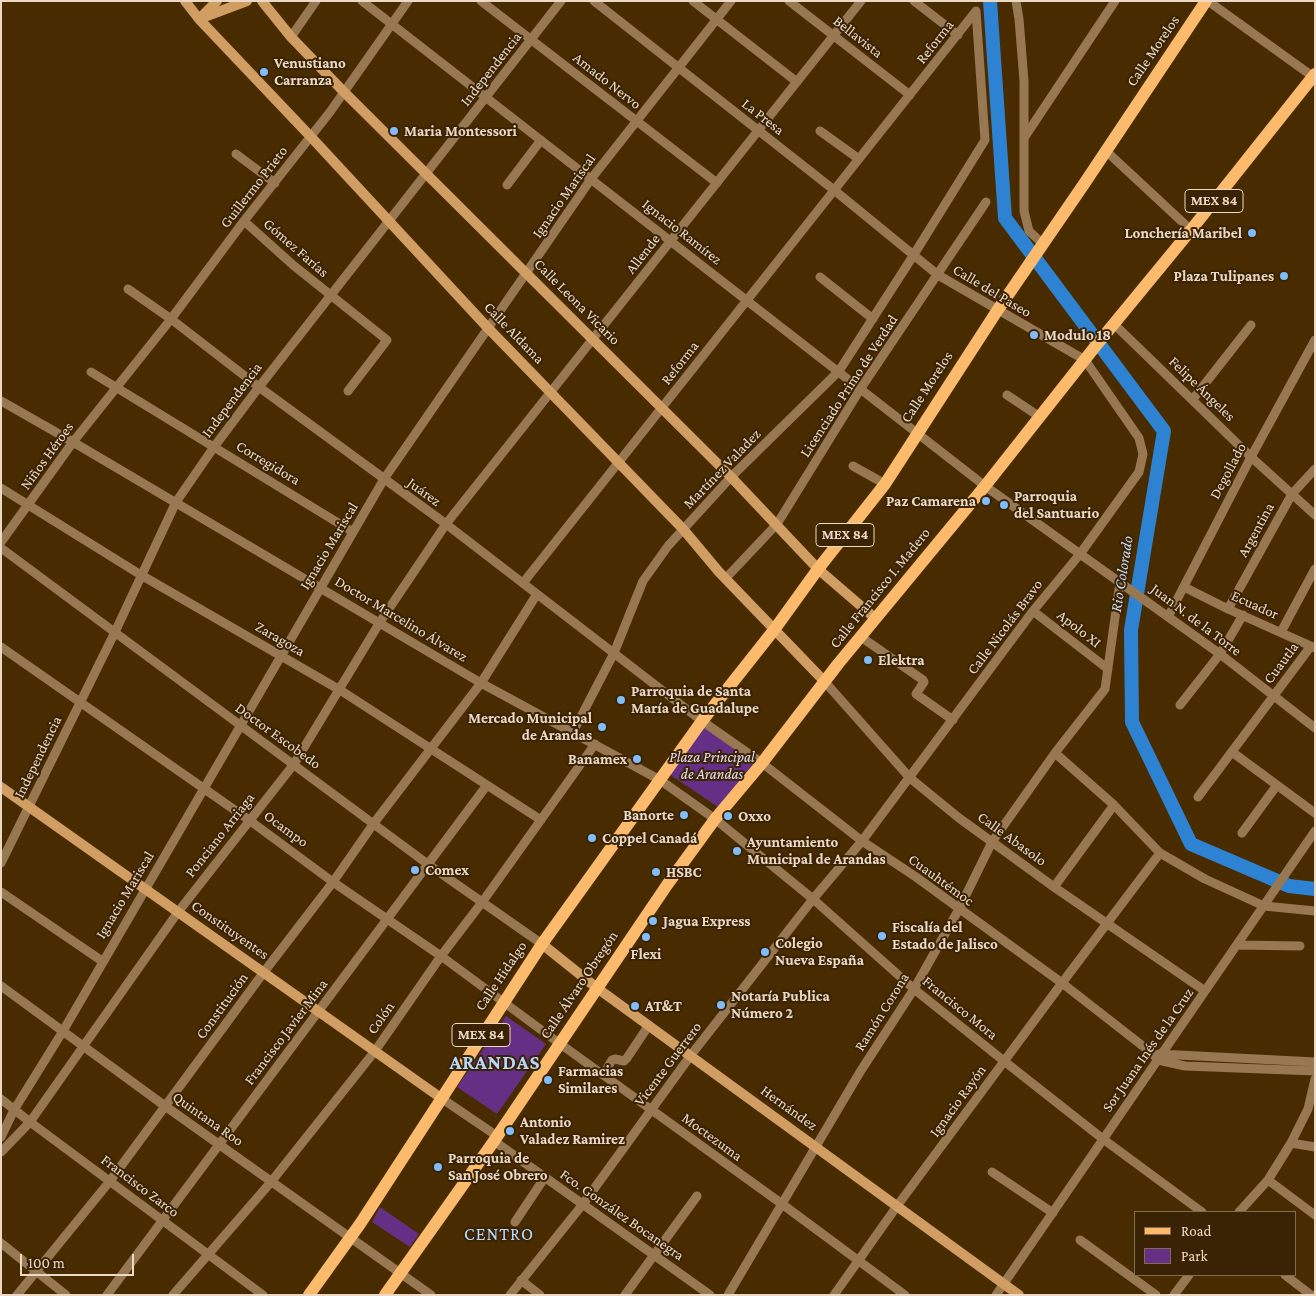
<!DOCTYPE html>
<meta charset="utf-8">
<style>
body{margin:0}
#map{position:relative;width:1316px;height:1296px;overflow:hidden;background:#492b00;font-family:"Crimson Pro",serif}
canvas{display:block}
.frame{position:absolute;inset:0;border:2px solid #ecd9c5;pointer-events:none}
.legend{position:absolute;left:1134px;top:1211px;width:162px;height:65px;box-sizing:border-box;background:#3a2305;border:1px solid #816c52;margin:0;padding:6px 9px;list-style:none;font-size:15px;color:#ecd9c5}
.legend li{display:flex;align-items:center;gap:10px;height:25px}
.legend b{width:25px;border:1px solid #816c52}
.scale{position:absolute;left:20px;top:1254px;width:114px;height:22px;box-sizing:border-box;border:2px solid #ecd9c5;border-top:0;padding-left:6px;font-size:15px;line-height:18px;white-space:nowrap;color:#ecd9c5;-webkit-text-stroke:4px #3a2305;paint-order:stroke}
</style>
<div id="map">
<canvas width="1316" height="1296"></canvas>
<div class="frame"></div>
<ul class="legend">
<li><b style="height:6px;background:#fcbb6c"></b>Road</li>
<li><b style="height:14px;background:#642f85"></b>Park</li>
</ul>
<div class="scale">100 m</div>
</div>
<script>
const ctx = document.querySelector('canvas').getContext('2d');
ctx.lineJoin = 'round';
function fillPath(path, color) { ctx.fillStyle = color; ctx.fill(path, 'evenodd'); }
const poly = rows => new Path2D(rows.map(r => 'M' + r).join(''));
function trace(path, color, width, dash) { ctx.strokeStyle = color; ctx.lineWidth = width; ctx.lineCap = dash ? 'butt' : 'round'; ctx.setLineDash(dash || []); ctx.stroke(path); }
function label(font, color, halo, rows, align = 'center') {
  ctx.font = font + ' "Crimson Pro",serif'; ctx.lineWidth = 4; ctx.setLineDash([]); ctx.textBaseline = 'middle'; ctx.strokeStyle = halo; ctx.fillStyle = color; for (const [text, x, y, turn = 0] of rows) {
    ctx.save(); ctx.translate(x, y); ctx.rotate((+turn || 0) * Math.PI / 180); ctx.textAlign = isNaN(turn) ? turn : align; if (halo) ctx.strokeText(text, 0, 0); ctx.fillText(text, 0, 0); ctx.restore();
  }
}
const green = poly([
 [705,723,757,759,718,807,669,774],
 [506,1016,546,1044,497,1114,457,1087],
 [380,1207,419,1234,410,1247,372,1222]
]);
const river = poly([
 [990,1,1005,218,1164,431,1131,630,1132,722,1191,844,1289,886,1315,889]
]);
const street = poly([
 [362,1,985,486,1220,654,1315,728],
 [481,1,717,183],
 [693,1,797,82],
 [789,1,910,95],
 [914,1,958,35],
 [1016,1,1019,19,1024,81,1024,211,1029,231,1043,244],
 [1208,1,1315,78],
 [291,37,316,1],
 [820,131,859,159],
 [1024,138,1115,1],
 [1105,150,1191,230],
 [236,154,275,183],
 [507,185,541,140],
 [244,221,293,265,387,340,348,391],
 [820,277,873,319],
 [128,289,171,319,259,387,446,524,702,721,762,763,862,841,916,877,1062,983,1153,1054,1158,1060,1185,1066,1315,1071],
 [1114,324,1251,457,1315,515],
 [91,372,353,532],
 [1007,395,1040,417],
 [1193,399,1251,325],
 [1,401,73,442,481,683,660,780,715,819,813,899,914,989,1004,1061,1103,1139,1202,1212],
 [853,466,885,484],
 [1,488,141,575,340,690,541,820],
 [1,542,73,442,171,319,244,221,330,112,408,1],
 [1,548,429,865,542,944],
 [726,578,777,524,861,388,986,202],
 [523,583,976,11],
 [1184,587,1228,609,1315,648],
 [1228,609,1292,494,1315,469],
 [1033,611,1108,669],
 [1168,617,1251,457,1315,340],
 [1281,632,1315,569],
 [861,637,923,680,924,682,916,694,953,720],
 [1,647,249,820,333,882,441,956,559,1043,782,1204,905,1295],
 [825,682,910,778,959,818,1054,887,1205,991],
 [1180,705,1220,654,1243,615],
 [573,732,614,653,643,581,668,546,731,477,839,371,913,256,985,140,976,11],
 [1232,752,1315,813],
 [1055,753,1114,805,1160,853,1205,879,1264,906,1315,911],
 [1198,797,1311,646],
 [1242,833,1277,785],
 [1,863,115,632,176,502,214,447,259,387,561,1],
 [1054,887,1114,805],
 [1,892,102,961],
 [1237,945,1300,946],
 [1,986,165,1106,431,1295],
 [1159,1054,1315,1062],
 [603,1075,612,1060,615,1059,624,1061,627,1058,649,1025],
 [441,1098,497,1136],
 [1,1099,30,1122,263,1295],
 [1,1137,14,1110,63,1031,384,479,591,179,731,1],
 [494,1141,710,1295],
 [1291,1143,1315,1147],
 [1,1152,30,1122,178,912,294,764,380,622,446,524,861,1],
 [992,1172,1053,1213],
 [1268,1180,1315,1215],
 [1239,1212,1268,1180,1291,1143,1308,1109,1315,1079],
 [515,1222,545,1177],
 [1080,1240,1156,1295],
 [1,1243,66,1295],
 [1285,1275,1311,1295],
 [521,1280,540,1295],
 [17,1295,110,1181,264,972,333,882,374,823,481,683,537,594],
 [107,1295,487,785],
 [173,1295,271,1182,375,1051,441,956,483,901,595,744],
 [510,1295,583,1204,691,1055,813,899,862,841,1033,611,1080,554,1139,472,1143,454,1139,438,1085,360,938,275,834,190,594,1],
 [625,1295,697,1196],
 [728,1295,860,1072,914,989,959,909,992,842,1055,753,1105,689,1120,582],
 [834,1295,897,1206,1062,983,1160,853],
 [996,1295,1315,831],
 [1174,1295,1189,1275]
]);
const secondary = poly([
 [185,1,199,19,311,137,488,328,683,529,719,572,825,682],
 [262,1,291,37,344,92,731,477,818,569,876,619],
 [202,16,217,1],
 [199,19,247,1],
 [1,787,441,1098],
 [542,944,597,988,1019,1295]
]);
const primary = poly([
 [309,1295,360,1224,542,944,702,721,774,630,818,569,885,484,997,311,1084,184,1206,1],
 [385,1295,494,1141,667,885,715,819,762,763,838,664,985,486,1094,348,1191,230,1315,74]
]);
const markers = [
 [264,72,5,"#81bdfa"],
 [394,131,5,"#81bdfa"],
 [1252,233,5,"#81bdfa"],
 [1284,276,5,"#81bdfa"],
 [1034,335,5,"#81bdfa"],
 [986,501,5,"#81bdfa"],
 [1004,505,5,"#81bdfa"],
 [868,660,5,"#81bdfa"],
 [621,700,5,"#81bdfa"],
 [602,727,5,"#81bdfa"],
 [637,759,5,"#81bdfa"],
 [684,815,5,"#81bdfa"],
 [728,816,5,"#81bdfa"],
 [592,838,5,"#81bdfa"],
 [737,851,5,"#81bdfa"],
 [415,870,5,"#81bdfa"],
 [656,872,5,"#81bdfa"],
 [653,921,5,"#81bdfa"],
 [882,936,5,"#81bdfa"],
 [646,937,5,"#81bdfa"],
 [765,952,5,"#81bdfa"],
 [721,1005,5,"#81bdfa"],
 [635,1006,5,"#81bdfa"],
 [548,1080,5,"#81bdfa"],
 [510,1131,5,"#81bdfa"],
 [438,1167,5,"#81bdfa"]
];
const shields = [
 [1214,201,58],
 [845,535,58],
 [481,1035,58]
];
const shieldNames = [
 ["MEX 84",1214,201],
 ["MEX 84",845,535],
 ["MEX 84",481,1035]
];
const streetNames = [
 ["Bellavista",858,37,38],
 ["Reforma",935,42,-52],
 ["Calle Morelos",1153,51,-56],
 ["Independencia",491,69,-52],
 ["Amado Nervo",607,81,38],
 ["La Presa",763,117,38],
 ["Guillermo Prieto",254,187,-52],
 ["Ignacio Mariscal",564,196,-55],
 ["Ignacio Ramírez",682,232,38],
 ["Gómez Farías",296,248,41],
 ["Allende",643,254,-52],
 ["Calle del Paseo",992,291,31],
 ["Calle Leona Vicario",577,302,45],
 ["Calle Aldama",514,333,46],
 ["Reforma",680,363,-52],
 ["Licenciado Primo de Verdad",849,386,-57],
 ["Calle Morelos",927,387,-57],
 ["Felipe Ángeles",1202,389,44],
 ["Independencia",232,400,-53],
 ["Niños Héroes",47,456,-54],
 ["Corregidora",268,463,31],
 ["Martínez Valadez",722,469,-46],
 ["Degollado",1228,471,-62],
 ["Juárez",424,492,36],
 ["Argentina",1256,530,-61],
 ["Ignacio Mariscal",329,546,-59],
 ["Calle Francisco I. Madero",880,588,-51],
 ["Ecuador",1255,605,24],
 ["Doctor Marcelino Álvarez",401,619,31],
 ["Juan N. de la Torre",1196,620,37],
 ["Calle Nicolás Bravo",1005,627,-53],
 ["Apolo XI",1079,629,38],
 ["Zaragoza",280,639,30],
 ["Cuautla",1281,663,-53],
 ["Doctor Escobedo",278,736,36],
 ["Independencia",38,757,-64],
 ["Ocampo",286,829,36],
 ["Ponciano Arriaga",220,835,-52],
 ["Calle Abasolo",1012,839,36],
 ["Cuauhtémoc",941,880,36],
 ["Ignacio Mariscal",125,895,-59],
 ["Constituyentes",230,930,35],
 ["Calle Hidalgo",501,976,-56],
 ["Calle Álvaro Obregón",579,985,-56],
 ["Constitución",222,1006,-54],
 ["Francisco Mora",960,1008,39],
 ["Ramón Corona",882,1012,-58],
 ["Colón",381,1018,-55],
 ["Francisco Javier Mina",286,1032,-53],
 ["Sor Juana Inés de la Cruz",1148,1050,-55],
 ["Vicente Guerrero",668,1064,-53],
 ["Ignacio Rayón",958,1101,-54],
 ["Hernández",789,1108,36],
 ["Quintana Roo",208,1119,35],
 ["Moctezuma",712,1137,36],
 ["Francisco Zarco",140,1186,37],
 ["Fco. González Bocanegra",622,1215,35]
];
const poiNames = [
 ["Venustiano",274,63],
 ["Carranza",274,80],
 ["Maria Montessori",404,131],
 ["Lonchería Maribel",1242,233,"right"],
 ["Plaza Tulipanes",1274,276,"right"],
 ["Modulo 18",1044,335],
 ["Parroquia",1014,496],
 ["del Santuario",1014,513],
 ["Paz Camarena",976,501,"right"],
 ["Elektra",878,660],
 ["Parroquia de Santa",631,691],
 ["María de Guadalupe",631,708],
 ["Mercado Municipal",592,718,"right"],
 ["de Arandas",592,735,"right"],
 ["Banamex",627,759,"right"],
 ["Banorte",674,815,"right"],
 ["Oxxo",738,816],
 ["Coppel Canadá",602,838],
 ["Ayuntamiento",747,842],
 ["Municipal de Arandas",747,859],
 ["Comex",425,870],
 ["HSBC",666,872],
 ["Jagua Express",663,921],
 ["Fiscalía del",892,927],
 ["Estado de Jalisco",892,944],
 ["Colegio",775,943],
 ["Nueva España",775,960],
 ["Flexi",646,954,"center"],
 ["Notaría Publica",731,996],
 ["Número 2",731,1013],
 ["AT&T",645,1006],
 ["Farmacias",558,1071],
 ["Similares",558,1088],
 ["Antonio",520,1122],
 ["Valadez Ramirez",520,1139],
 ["Parroquia de",448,1158],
 ["San José Obrero",448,1175]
];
const parkNames = [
 ["Plaza Principal",712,757],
 ["de Arandas",712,774]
];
const waterNames = [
 ["Rio Colorado",1122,574,-81]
];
const quarterNames = [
 ["CENTRO",499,1234]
];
const districtNames = [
 ["ARANDAS",495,1063]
];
fillPath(green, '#642f85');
trace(river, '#2d83d1', 14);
trace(street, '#977853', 9);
trace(secondary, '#d09e62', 10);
trace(primary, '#fcbb6c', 12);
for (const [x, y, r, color] of markers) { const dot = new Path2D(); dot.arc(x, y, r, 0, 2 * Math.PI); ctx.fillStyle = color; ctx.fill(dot); trace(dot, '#3a2305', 2); }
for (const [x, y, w] of shields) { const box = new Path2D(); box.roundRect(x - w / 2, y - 11.5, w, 23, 4); ctx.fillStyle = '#3a2305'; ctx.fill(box); trace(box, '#ecd9c5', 1); }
label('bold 14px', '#ecd9c5', null, shieldNames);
label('15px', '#ecd9c5', '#3a2305', streetNames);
label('bold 15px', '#ecd9c5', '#3a2305', poiNames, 'left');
label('italic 15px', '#e8dcf3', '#3a2305', parkNames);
label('italic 16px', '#c9dcf0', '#3a2305', waterNames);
ctx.letterSpacing = '1px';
label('18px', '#b7d8fb', '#3a2305', quarterNames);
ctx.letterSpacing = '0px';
ctx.letterSpacing = '1px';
label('bold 20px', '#b7d8fb', '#3a2305', districtNames);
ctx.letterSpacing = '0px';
</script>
